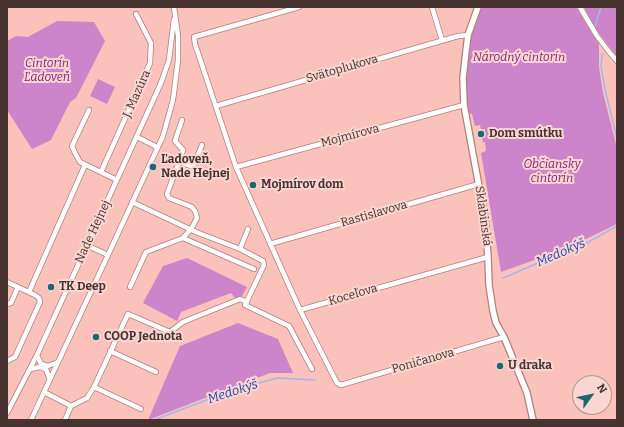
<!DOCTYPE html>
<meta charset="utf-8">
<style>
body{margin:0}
#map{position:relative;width:624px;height:427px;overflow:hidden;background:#fbc2bb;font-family:Bitter,serif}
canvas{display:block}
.frame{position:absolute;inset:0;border:8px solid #493330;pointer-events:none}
.north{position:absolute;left:572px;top:375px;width:40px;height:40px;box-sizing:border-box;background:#f9d6d1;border:1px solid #b39591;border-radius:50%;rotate:57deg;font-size:11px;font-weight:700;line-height:16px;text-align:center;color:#493330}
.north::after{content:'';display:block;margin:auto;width:14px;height:18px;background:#1c6871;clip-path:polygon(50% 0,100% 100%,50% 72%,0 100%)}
</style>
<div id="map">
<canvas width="624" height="427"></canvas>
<div class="frame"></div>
<div class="north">N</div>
</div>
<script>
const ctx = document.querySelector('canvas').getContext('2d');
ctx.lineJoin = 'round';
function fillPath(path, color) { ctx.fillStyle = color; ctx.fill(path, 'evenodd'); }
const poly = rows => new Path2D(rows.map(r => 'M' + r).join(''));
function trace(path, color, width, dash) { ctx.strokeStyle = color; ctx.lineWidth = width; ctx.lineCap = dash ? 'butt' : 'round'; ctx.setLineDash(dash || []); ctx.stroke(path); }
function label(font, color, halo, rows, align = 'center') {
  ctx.font = font + ' Bitter,serif'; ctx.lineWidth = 4; ctx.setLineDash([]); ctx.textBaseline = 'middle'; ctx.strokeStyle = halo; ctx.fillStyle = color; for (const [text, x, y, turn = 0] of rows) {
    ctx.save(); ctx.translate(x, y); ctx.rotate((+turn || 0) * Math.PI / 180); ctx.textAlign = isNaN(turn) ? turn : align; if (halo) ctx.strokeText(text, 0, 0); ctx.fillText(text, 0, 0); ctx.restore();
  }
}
const green = poly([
 [481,7,576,7,599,44,599,67,603,93,617,148,617,222,615,225,565,249,501,272,481,153,486,151,485,142,483,142,482,138,486,137,485,129,481,130,480,125,475,126,472,114,469,113,467,104,465,80,468,52,471,36],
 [584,7,617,7,617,57,591,23],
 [57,21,94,22,105,41,76,98,70,102,51,140,32,149,7,110,7,41,16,36,28,37],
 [98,79,115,87,107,104,90,96],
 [187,258,247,287,242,296,235,298,231,293,181,312,177,321,143,303,163,266],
 [238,323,278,339,293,373,270,373,148,420,180,346]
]);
const stream = poly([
 [595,26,601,7],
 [602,54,601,67,605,89,617,139],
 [503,278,571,249,583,245,617,226],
 [154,420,230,391,277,378,315,380]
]);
const minor = poly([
 [299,7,194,37,195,44,236,167,300,310],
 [432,7,442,40],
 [580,7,597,36,610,53,617,61],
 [216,106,458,36,468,35],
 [89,110,72,146,75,153,80,162,117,180],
 [182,120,175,141,183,150,179,162,193,167,202,145],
 [137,137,157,147],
 [179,162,167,194,169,198,192,207,195,211,197,218,191,229,183,238],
 [236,167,464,105],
 [101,172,150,63,151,43,136,14],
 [132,202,196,232,240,249,263,261,264,265,245,305,289,326,312,369],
 [270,244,479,184],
 [86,245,108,255],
 [240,249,248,229],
 [488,257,300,310,337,383,341,385,504,337],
 [7,282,35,295,39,298,40,302,15,357,7,361],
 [130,287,146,252,183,238,254,269],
 [29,292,85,165],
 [7,304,11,303,18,287],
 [110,351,156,372],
 [37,355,41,364,48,366,58,362],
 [30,369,40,367,46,369,50,380],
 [94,387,141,409],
 [44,392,71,406],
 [7,413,37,355,161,83,169,60,174,19],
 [31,420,108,255,163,136,173,100,178,60,178,36,174,7],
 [65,420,71,406,87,398,94,387,128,314,170,332,183,322,240,299,247,302]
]);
const tertiary = poly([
 [478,7,468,35,466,51,463,78,464,105,485,219,488,257,489,285,493,311,496,323,504,337,527,393,533,420]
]);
const markers = [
 [481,134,4,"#1c6871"],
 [153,167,4,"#1c6871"],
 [253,185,4,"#1c6871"],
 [51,287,4,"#1c6871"],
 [96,337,4,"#1c6871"],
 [500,366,4,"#1c6871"]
];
const parkNames = [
 ["Národný cintorín",519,58],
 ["Cintorín",47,64],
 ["Ľadoveň",47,78],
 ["Občiansky",552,165],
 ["cintorín",552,179]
];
const streetNames = [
 ["Svätoplukova",342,69,-16],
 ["J. Mazúra",137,94,-66],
 ["Mojmírova",350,136,-15],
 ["Rastislavova",374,214,-16],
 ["Sklabinská",483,216,82],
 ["Nade Hejnej",93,232,-65],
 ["Koceľova",353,295,-16],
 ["Poničanova",423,361,-16]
];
const poiNames = [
 ["Dom smútku",489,134],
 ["Ľadoveň,",161,160],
 ["Nade Hejnej",161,174],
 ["Mojmírov dom",261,185],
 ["TK Deep",59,287],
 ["COOP Jednota",104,337],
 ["U draka",508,366]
];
const waterNames = [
 ["Medokýš",561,253,-23],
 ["Medokýš",233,392,-18]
];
fillPath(green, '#cc85cb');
trace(stream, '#a1b8ef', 1.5);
trace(minor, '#b27e78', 6);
trace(tertiary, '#b27e78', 8);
trace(minor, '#fff', 4.5);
trace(tertiary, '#fff', 5.5);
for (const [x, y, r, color] of markers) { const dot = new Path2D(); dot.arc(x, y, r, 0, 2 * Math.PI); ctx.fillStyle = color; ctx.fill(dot); trace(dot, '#f9d6d1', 1.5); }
label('italic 12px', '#822584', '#f9d6d1', parkNames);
label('12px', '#493330', '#f9d6d1', streetNames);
label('bold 12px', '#493330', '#f9d6d1', poiNames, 'left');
label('italic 13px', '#2844ab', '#f9d6d1', waterNames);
</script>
